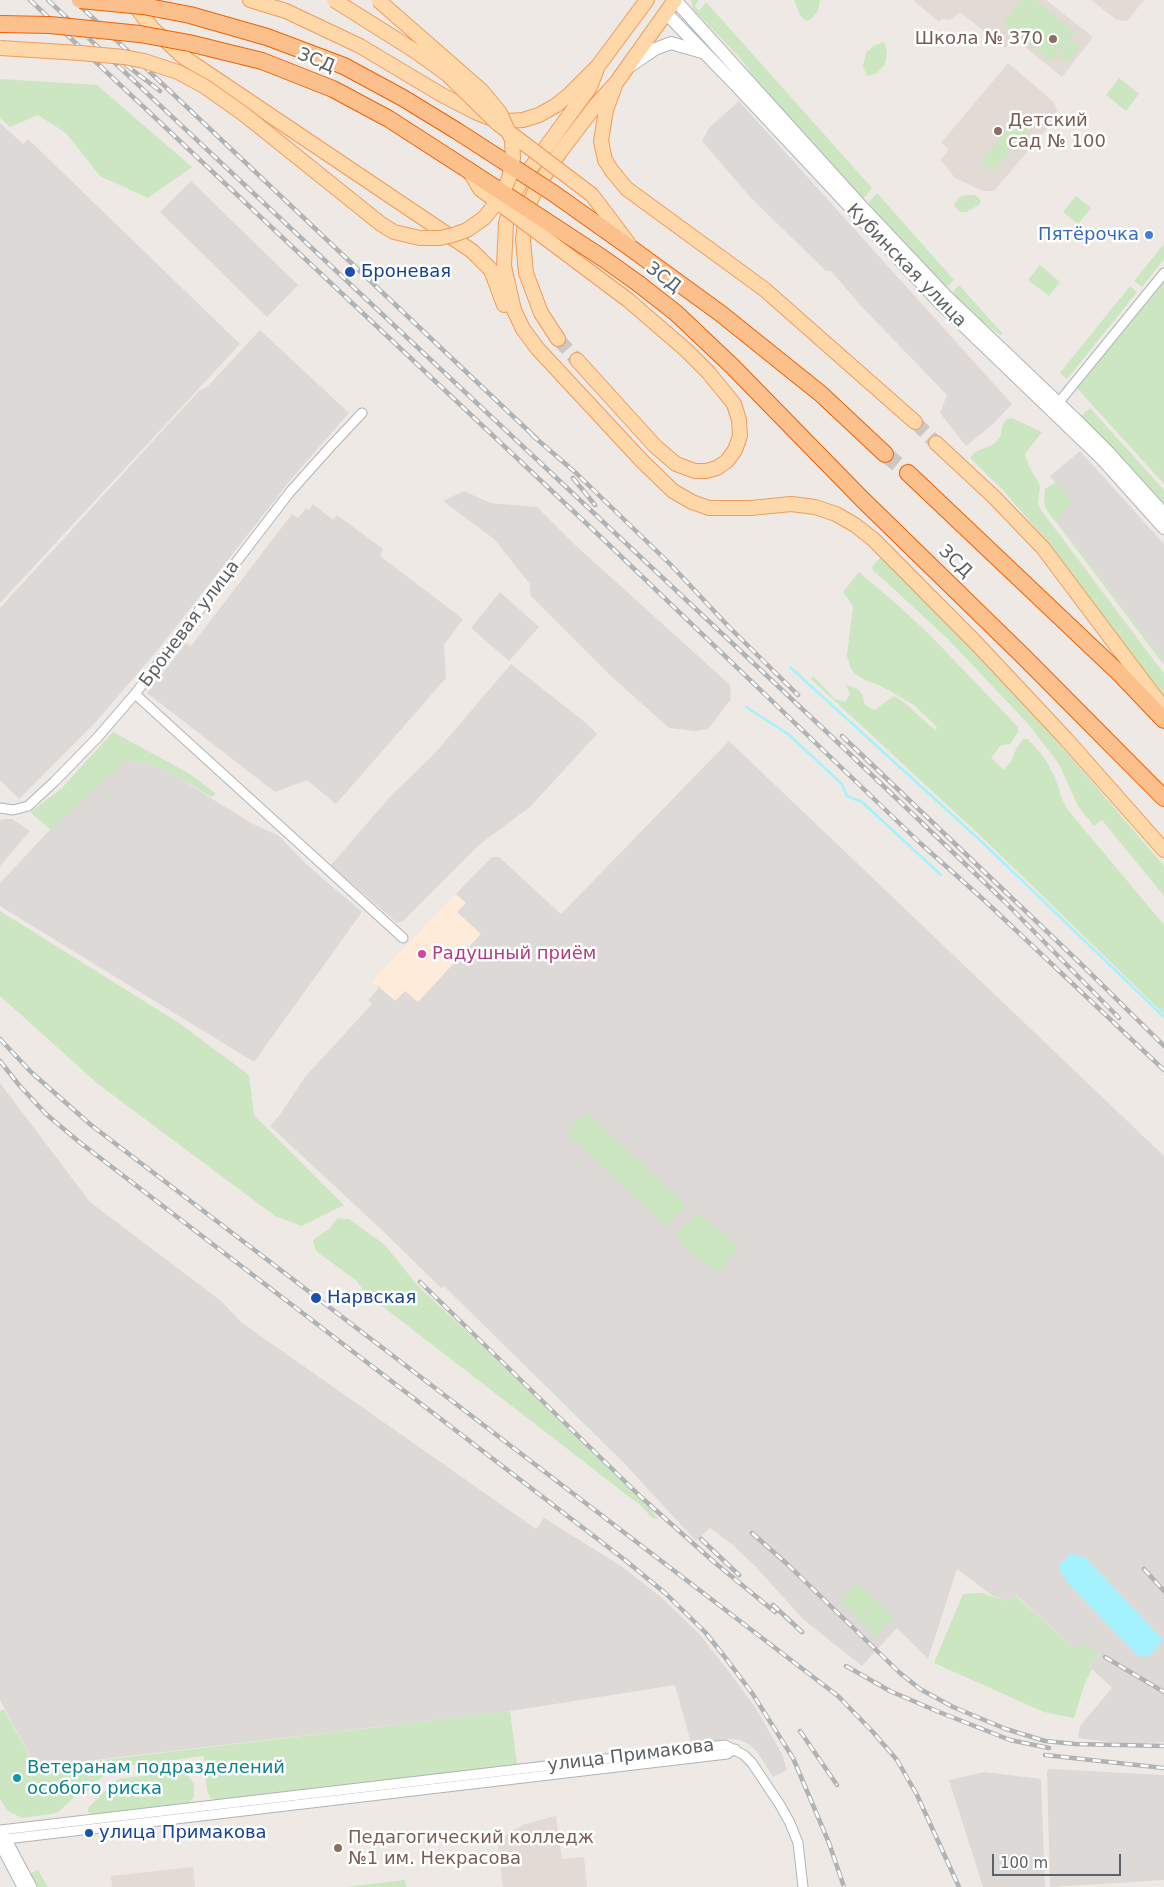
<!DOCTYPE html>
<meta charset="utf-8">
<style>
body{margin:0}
#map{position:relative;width:1164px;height:1887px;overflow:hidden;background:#eee9e4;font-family:"DejaVu Sans",sans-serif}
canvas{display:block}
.scale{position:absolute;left:992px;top:1854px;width:129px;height:22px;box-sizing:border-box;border:2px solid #5c6265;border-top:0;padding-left:6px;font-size:15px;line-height:18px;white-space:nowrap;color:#5c6265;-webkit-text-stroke:4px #fff;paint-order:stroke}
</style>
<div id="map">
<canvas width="1164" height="1887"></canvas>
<div class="scale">100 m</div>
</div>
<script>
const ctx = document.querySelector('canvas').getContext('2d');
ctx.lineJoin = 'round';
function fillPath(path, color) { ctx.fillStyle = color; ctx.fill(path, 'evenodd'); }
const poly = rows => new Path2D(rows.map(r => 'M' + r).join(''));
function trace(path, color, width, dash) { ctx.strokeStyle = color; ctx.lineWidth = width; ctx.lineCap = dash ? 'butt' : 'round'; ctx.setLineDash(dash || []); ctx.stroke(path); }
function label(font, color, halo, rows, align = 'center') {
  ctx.font = font + ' "DejaVu Sans",sans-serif'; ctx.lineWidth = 5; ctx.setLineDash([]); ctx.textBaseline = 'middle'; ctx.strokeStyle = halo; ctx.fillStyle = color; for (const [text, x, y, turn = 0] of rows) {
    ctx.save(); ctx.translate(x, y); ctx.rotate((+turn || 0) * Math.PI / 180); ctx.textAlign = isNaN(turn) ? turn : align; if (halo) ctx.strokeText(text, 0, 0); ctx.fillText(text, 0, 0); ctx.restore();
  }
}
const commercial = poly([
 [456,894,466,903,458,912,481,933,418,1002,395,1001,378,986,378,989,372,981]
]);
const industrial = poly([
 [739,101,1012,404,992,425,966,446,940,413,947,395,862,307,831,271,826,271,752,199,702,141,709,128],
 [0,123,23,144,28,139,240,344,0,603],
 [191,181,298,285,267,317,160,212],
 [260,330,349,413,292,478,160,647,94,724,19,799,0,780,0,608,199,391,208,386],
 [1080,451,1164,544,1164,660,1056,520,1061,490,1050,476],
 [464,491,490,503,537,507,573,543,730,685,731,699,708,729,695,731,669,728,612,677,530,595,530,584,494,539,443,501],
 [313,504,333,520,337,515,383,549,380,556,463,619,444,645,446,678,336,804,307,780,275,792,147,693,186,643,191,646,292,514,298,518,306,508,309,510],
 [500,592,539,627,509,661,471,628],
 [511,664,586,723,597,734,530,807,480,844,403,921,397,923,331,865,389,798,435,753],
 [729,741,1164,1156,1164,1742,1128,1744,1078,1738,1080,1726,1112,1688,1089,1666,1099,1654,1076,1650,1016,1595,1008,1602,993,1596,957,1569,928,1659,897,1628,862,1666,804,1620,755,1566,733,1545,710,1528,696,1541,623,1462,444,1286,441,1288,384,1232,270,1126,279,1116,305,1077,372,1004,368,1000,378,989,377,985,395,1001,405,991,418,1002,481,934,457,912,466,903,456,894,492,857,499,857,561,914],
 [127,759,166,770,251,823,279,836,306,864,362,912,254,1062,0,906,0,883,44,836,100,781],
 [5,819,12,819,30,831,0,866,0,820],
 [0,1083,90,1202,221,1301,242,1323,536,1529,544,1518,621,1566,661,1597,701,1636,736,1681,757,1710,782,1754,787,1770,773,1777,758,1753,750,1745,740,1740,730,1739,691,1743,675,1685,511,1711,36,1767,0,1700],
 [1049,1769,1164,1775,1164,1880,1050,1887,1047,1771],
 [984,1772,1041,1779,1045,1887,983,1887,949,1780]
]);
const education = poly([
 [915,0,1046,0,1093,37,1062,77,1014,38,1005,48,960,12,950,20,942,19,939,22,914,1],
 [1091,0,1144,0,1127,21,1117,20],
 [1008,63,1054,102,1057,111,1055,119,994,191,983,191,955,178,941,160,949,149,941,143],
 [556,1816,562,1859,584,1857,587,1887,503,1887,497,1840,525,1824],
 [193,1867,195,1887,112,1887,111,1876]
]);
const green = poly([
 [691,0,699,0,695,6,699,11,706,2,872,188,865,197,861,198,765,92,741,59,693,9],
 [794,0,820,0,818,11,811,19,806,21,800,15],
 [1021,0,1035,0,1075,32,1051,61,1003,23],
 [1071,39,1081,46,1067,63,1058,56],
 [884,42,887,52,885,64,877,73,867,76,863,67,866,53,873,46],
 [1119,78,1139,94,1126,111,1106,95],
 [0,79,97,85,192,167,148,198,100,176,66,133,38,115,10,127,0,118],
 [1021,113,1033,124,993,171,981,161],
 [877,193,954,280,948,286,945,287,869,206,869,202],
 [968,195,975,195,979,198,981,201,979,205,966,212,960,212,954,206,955,202,961,196],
 [1076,196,1091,208,1078,224,1063,212],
 [1164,244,1164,259,1142,287,1134,281],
 [1040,265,1060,282,1049,296,1028,280],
 [1164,281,1164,484,1077,388],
 [959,285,1002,333,1001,335,978,319,953,295,954,291],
 [1130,286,1137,292,1067,379,1060,373],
 [1090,408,1164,490,1164,504,1081,416],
 [1012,418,1042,432,1025,454,1029,466,1040,486,1038,503,1041,510,1164,674,1164,700,1050,545,1002,489,970,458,975,452,994,444,1000,437,1003,424,1007,419],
 [1055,482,1072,502,1056,520,1164,660,1164,665,1046,509,1044,503,1045,489],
 [881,557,991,667,1069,755,1164,866,1164,896,1102,820,1094,826,1078,806,1059,764,1029,725,948,639,873,570,872,567],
 [859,572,902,609,930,635,1018,727,1018,732,1010,744,1001,745,991,758,1004,770,1012,760,1016,749,1023,739,1028,739,1044,757,1055,777,1062,799,1068,810,1164,925,1164,1014,984,839,810,678,814,677,835,699,845,702,850,694,846,685,858,689,863,695,864,704,874,710,894,696,905,703,929,725,936,730,937,727,914,705,881,686,865,680,855,674,850,667,847,656,853,606,843,592],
 [113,732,190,774,216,794,211,797,166,770,127,759,51,830,30,812,61,789],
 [0,911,179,1023,249,1075,254,1115,344,1205,302,1226,275,1216,98,1084,0,996],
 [587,1112,686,1205,666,1226,567,1133],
 [697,1213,740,1247,717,1272,685,1248,676,1233],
 [338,1218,349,1219,385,1245,417,1285,509,1371,651,1509,658,1519,652,1518,640,1505,364,1292,357,1281,316,1251,313,1240,329,1229],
 [857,1583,893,1618,876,1636,840,1601],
 [982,1593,1008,1602,1015,1595,1076,1650,1084,1641,1099,1654,1089,1666,1092,1669,1085,1683,1074,1718,1044,1712,934,1663,963,1594],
 [4,1709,36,1768,510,1711,517,1765,215,1800,211,1798,207,1791,204,1756,112,1768,82,1796,79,1793,57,1813,22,1818,8,1811,0,1799,0,1711],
 [179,1771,186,1773,194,1784,194,1798,188,1803,91,1814,88,1812,88,1808,113,1783,119,1779],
 [38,1870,48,1887,38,1887,31,1873],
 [405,1880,406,1887,345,1887]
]);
const water = poly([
 [1070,1553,1086,1558,1163,1640,1148,1657,1137,1655,1066,1581,1059,1566]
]);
const stream = poly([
 [790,667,982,842,1164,1017],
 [746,707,788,734,842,784,847,796,862,802,941,875]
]);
const primaryTunnel = poly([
 [558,339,577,360],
 [915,422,936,443]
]);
const highwayTunnel = poly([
 [885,454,908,473]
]);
const street = poly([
 [1055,407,1164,273],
 [135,694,403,938],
 [0,808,13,810,28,806,54,782,97,738,135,694,290,492,332,445,362,413],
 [0,1832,1,1830,725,1745,744,1755,752,1763,780,1805,790,1823,798,1843,803,1887],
 [5,1836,32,1887],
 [0,1838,6,1839,727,1754,735,1749],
 [0,1845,22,1887]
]);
const secondary = poly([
 [675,0,862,207,946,296,1074,418,1109,453,1164,514],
 [666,13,735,84,940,303,1103,460,1164,528],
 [630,66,655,49,671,43,702,52]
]);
const primary = poly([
 [131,0,152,28,182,56,472,251,491,270,504,305],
 [250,0,286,11,360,46,442,95,475,112,490,118,508,121,523,120,539,115,555,106,569,95,598,66,647,0],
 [598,66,590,87,522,180,515,193,506,223,504,266,514,310,523,329,537,348,642,461,673,491,692,502,709,508,751,508,791,504,815,507,836,514,855,525,874,540,978,645,1066,739,1164,850],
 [616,83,606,110,601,141,605,160,612,171,627,189,764,289,915,422],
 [558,339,541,313,526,273,523,240,525,221,529,204,537,187,560,152,596,105,616,83,675,0],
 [577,360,655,446,676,464,695,471,706,471,717,468,727,461,735,450,740,436,739,420,734,404,708,372,686,350,628,300],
 [936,443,994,497,1043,548,1164,709]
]);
const highway = poly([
 [189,43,262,61,333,89,389,119,468,170],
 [632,249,720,313,821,394,885,454],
 [639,284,676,313,733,367,862,499,1024,657,1164,798],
 [908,473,1120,674,1164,720]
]);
const rail = poly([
 [30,0,604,540,920,843,985,901,1164,1070],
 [48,0,831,736,1005,902,1119,1018],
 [74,0,537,439],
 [126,65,160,91],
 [532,435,576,473,670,564,729,627,798,695],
 [573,478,595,505],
 [842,736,1080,963,1164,1046],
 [0,1039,31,1072,91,1125,838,1696,872,1731,897,1760,917,1795,959,1887],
 [0,1061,19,1085,46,1114,78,1141,625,1560,665,1593,705,1632,724,1656,752,1693,793,1758,829,1843,844,1887],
 [420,1282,641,1497,714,1562,775,1612],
 [752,1533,786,1563,900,1673,920,1689,953,1707,1006,1729,1045,1741,1075,1744,1164,1746],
 [701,1539,739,1575],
 [1144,1569,1164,1591],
 [773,1605,802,1632],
 [1105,1657,1164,1692],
 [846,1666,890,1691,939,1712,1010,1740,1049,1748],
 [800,1731,837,1785],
 [1045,1755,1164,1768]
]);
const primaryBridge = poly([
 [334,0,415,51,447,74,497,123,592,195,629,244],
 [0,48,80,53,124,57,144,61,178,72,204,86,245,115,381,224,394,232,420,238,440,238,453,235,467,230,484,218,501,197,509,178,513,158,512,140,500,113,482,91,378,0],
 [470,172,480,189,628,300]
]);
const highwayBridge = poly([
 [80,0,143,6,190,15,267,37,344,66,403,98,457,131,553,193,632,249],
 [0,24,50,25,140,34,189,43],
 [468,170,604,259,639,284]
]);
const markers = [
 [1053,39,5,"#8d6e63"],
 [998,131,5,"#8d6e63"],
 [1149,235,5,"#3f7fe0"],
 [350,272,6,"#1a4fb4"],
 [422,954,5,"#d1479c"],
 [316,1298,6,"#1a4fb4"],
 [17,1778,5,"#0f9aa8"],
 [89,1833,5,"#1a4fb4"],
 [338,1848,5,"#8d6e63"]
];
const educationNames = [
 ["Школа № 370",1043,39,"right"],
 ["Детский",1008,121],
 ["сад № 100",1008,142],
 ["Педагогический колледж",348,1838],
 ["№1 им. Некрасова",348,1859]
];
const streetNames = [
 ["ЗСД",316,61,22],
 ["Кубинская улица",906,266,46],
 ["ЗСД",663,278,37],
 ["ЗСД",955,562,44],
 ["Броневая улица",190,624,-53],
 ["улица Примакова",631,1756,-7]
];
const shopNames = [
 ["Пятёрочка",1139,235]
];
const transitNames = [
 ["Броневая",361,272],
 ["Нарвская",327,1298],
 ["улица Примакова",99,1833]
];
const hotelNames = [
 ["Радушный приём",432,954]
];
const cultureNames = [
 ["Ветеранам подразделений",27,1768],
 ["особого риска",27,1789]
];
fillPath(commercial, '#feebda');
fillPath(industrial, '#ddd9d6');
fillPath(education, '#e1dad5');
fillPath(green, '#cbe6c1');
fillPath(water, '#a4f2fe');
trace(stream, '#a4f2fe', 2.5);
trace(primaryTunnel, '#cac7c4', 14, [14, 7]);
trace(highwayTunnel, '#cac7c4', 16, [16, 8]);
trace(street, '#afb4b7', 11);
trace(secondary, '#b0b6b9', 14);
trace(primary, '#f19b5b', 16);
trace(highway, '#f16001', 18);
trace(street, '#fff', 9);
trace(secondary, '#fff', 12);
trace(primary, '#ffd8a9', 14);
trace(highway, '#fcc08d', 16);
trace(rail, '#b1b2b3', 4.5);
trace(rail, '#fff', 2.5, [8]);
trace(primaryBridge, '#f19b5b', 16, []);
trace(highwayBridge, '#f16001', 18, []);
trace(primaryBridge, '#ffd8a9', 14);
trace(highwayBridge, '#fcc08d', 16);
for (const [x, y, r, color] of markers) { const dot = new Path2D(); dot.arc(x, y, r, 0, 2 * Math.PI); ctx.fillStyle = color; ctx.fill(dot); trace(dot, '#fff', 2); }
label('18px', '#785e54', '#fff', educationNames, 'left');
label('18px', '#5c6265', '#fff', streetNames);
label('18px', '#366cbe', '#fff', shopNames, 'right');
label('18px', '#164399', '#fff', transitNames, 'left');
label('18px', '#b23c85', '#fff', hotelNames, 'left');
label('18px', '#0d838f', '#fff', cultureNames, 'left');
</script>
